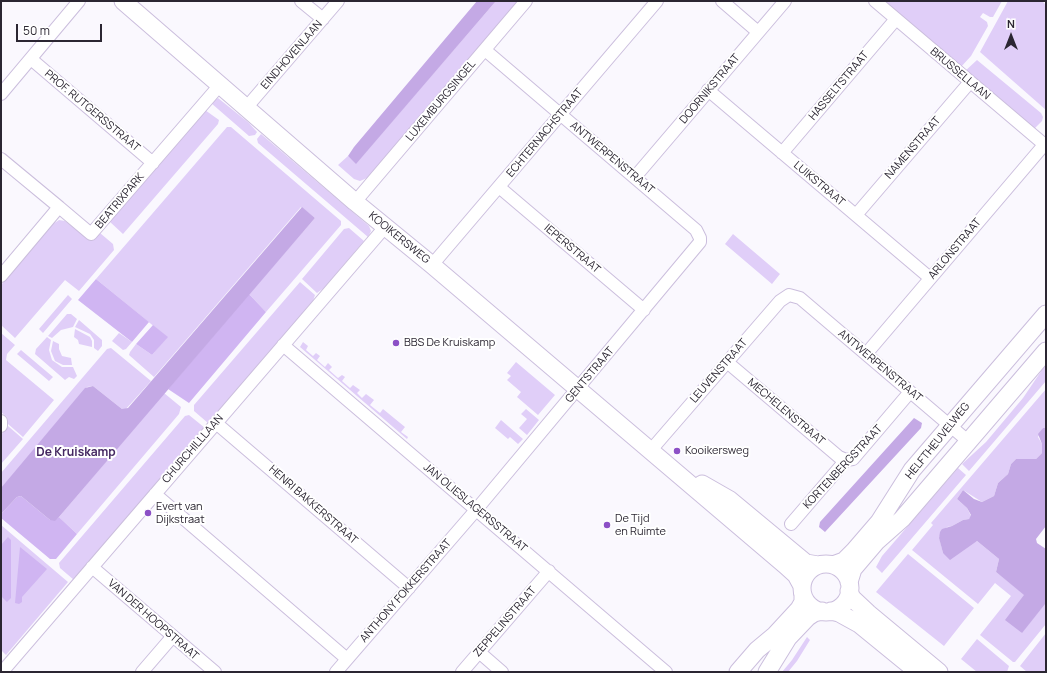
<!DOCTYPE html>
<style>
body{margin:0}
#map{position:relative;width:1047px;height:673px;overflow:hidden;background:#faf8fe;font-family:Manrope,sans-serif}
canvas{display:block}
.frame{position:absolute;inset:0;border:2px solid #2b2632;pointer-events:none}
.north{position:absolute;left:991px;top:16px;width:40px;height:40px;-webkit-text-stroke:3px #fff;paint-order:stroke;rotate:0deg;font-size:11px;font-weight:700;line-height:16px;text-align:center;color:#2b2632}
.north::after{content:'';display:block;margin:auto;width:14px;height:18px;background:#2b2632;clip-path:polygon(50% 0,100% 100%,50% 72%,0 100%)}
.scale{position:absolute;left:16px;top:24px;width:86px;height:18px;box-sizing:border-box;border:2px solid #2b2632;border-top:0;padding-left:5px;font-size:12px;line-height:14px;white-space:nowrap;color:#2b2632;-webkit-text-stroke:3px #fff;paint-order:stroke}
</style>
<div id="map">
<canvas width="1047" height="673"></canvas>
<div class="frame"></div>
<div class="north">N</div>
<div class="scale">50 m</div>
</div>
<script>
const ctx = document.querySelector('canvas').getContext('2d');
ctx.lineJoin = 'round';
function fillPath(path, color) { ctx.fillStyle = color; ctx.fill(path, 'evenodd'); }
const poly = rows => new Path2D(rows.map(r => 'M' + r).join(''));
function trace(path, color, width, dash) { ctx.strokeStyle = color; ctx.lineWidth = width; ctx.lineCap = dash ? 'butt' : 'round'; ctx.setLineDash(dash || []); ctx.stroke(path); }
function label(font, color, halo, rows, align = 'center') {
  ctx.font = font + ' Manrope,sans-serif'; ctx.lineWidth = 4; ctx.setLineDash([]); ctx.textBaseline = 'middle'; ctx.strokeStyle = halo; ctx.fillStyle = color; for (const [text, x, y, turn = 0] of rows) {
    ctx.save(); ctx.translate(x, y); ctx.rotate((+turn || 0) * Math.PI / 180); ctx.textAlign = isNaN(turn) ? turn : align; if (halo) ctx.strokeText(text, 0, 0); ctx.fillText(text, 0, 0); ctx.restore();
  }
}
const green = poly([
 [496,1,518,1,367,178,360,181,354,179,338,165,348,156,356,163],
 [881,1,1002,1,993,17,990,17,983,13,980,17,987,22,988,26,971,56,960,68],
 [1008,1,1042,1,1046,5,1046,110,980,52],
 [977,60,1041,113,1043,117,1042,121,1033,130,964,72],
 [218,98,249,123,257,132,255,135,249,136,211,103],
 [205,110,219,120,218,124,123,234,109,221],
 [227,127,231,127,341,221,341,225,266,312,249,294,315,218,301,207,154,377,129,355,130,352,136,344,152,355,167,337,96,279],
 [261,134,369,226,371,231,368,237,258,143,257,139],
 [59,220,65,221,87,238,95,238,100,233,113,244,114,250,79,291,65,280,15,338,1,325,1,285,53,224],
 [349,228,364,241,324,288,317,293,302,279,344,229],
 [733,234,780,274,772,284,725,244],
 [300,282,315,295,313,301,208,423,194,411,194,405],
 [68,295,72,299,43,333,39,329],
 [67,314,71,314,77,319,73,327,61,330,52,338,48,336],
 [79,320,102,340,102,346,98,351,94,348,94,340,90,334,75,327],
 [75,329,90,337,92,341,92,347,79,344,78,340,74,337],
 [1,333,15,345,7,354,6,360,54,400,23,437,8,424,7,417,1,412],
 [119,333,132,342,126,349,123,350,112,341],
 [47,337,51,340,49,350,52,360,62,367,73,367,77,376,74,379,69,377,65,380,35,354,36,349],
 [53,341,59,344,59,349,62,356,71,358,72,365,63,365,55,361,51,351],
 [303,342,308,346,306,350,313,356,316,353,320,356,317,360,325,367,328,363,332,367,329,370,338,378,342,375,345,377,342,381,350,388,353,385,360,390,357,393,362,398,366,394,374,400,370,405,380,413,383,409,405,427,401,432,408,437,407,439,300,347],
 [111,348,151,381,125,410,122,409,93,386,87,387,1,489,1,473,107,349],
 [21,350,53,377,49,381,17,354],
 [516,362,555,395,538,415,517,397,521,392,507,380,511,376,507,373],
 [1046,364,1046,381,969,471,962,464,986,442,1023,398],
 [1046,389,1046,428,1043,428,1038,437,1042,444,1042,453,1036,459,1016,459,1011,464,1008,474,998,483,994,496,982,502,963,490,957,499,967,508,971,516,969,519,963,520,952,526,947,527,939,537,943,553,977,541,999,559,996,572,1025,595,1021,633,1046,603,1046,624,1015,662,1013,662,980,635,1011,596,995,583,978,604,912,550,933,525,931,523],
 [164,393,181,407,179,414,77,534,59,517],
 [526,409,539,420,527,435,519,428,527,419,521,414],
 [189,415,205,428,74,580,60,568,59,563,185,416],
 [501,420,523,439,518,444,510,437,508,439,495,428],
 [8,426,23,439,1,464,1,435],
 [958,468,966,475,882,573,876,567,882,556],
 [1,525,68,582,6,655,1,650],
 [908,554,974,608,944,646,876,592],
 [1046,633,1046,672,1027,672,1020,666],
 [807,637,810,640,797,661,788,672,782,672,792,660],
 [977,639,1009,666,1007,672,977,672,961,659]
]);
const forest = poly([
 [96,279,149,322,132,342,78,300],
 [249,294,266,312,189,403,168,389],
 [153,325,168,337,152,355,136,344],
 [21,496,50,520,55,520,59,517,77,534,56,559,50,559,1,518,1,514,17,497],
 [8,537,11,540,11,598,7,602,1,596,1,545],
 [20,547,47,569,22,597,22,602,19,604,15,603]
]);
const water = poly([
 [477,1,496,1,356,164,348,156,354,147],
 [302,207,315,218,59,517,55,521,50,520,21,496,17,497,1,514,1,488,85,388,93,386,122,409,128,408],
 [914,418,922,423,921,428,825,532,819,527,820,522],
 [1043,428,1046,428,1046,526,1036,539,1037,543,1046,549,1046,603,1022,633,1005,620,1024,595,996,572,999,559,977,541,950,560,943,553,939,538,940,532,942,529,952,526,963,520,969,519,971,515,967,508,957,499,963,490,974,499,982,502,994,496,998,483,1008,474,1011,464,1016,459,1036,459,1042,453,1042,444,1038,434]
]);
const street = poly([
 [301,1,323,19],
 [722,1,758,32],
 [875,1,1046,146],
 [31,59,153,163],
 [708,90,930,278],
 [1,94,79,1],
 [246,108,338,1],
 [782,153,896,19],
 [1,159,59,207],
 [635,177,785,1],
 [499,187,644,310],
 [355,202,526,1],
 [856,215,970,82],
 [432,265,657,1],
 [1,276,59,207,91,234,219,86],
 [283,345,666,672],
 [866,354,1044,145],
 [727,362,839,457,846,460],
 [1,421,1,426],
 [216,423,409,588],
 [651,450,780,301,789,295,800,298,968,441],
 [155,494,347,659],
 [791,524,846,460,853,459,910,392],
 [92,567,215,672],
 [479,652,502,672],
 [2,672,385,227],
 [142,672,173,636],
 [336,672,476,510,700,242,700,238,696,230,485,50],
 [462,672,549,571]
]);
const secondary = poly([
 [123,1,355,202,432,265,785,565,796,575,802,586],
 [702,484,730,500,806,563,818,565],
 '802 588a24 24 0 1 1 48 0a24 24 0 1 1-48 0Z',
 [833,565,844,561,854,551,879,522,912,470,1046,314],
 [849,582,853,569,876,542,902,519,1046,351],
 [849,591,852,598,868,613,939,672],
 [831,611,839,613,859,624,918,672],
 [738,672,757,650,775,635,799,609,803,602,803,596],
 [767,672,788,638,808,617,814,613,822,611]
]);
const markers = [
 [396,343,4,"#8c50c6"],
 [677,451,4,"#8c50c6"],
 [148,513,4,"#8c50c6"],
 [607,525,4,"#8c50c6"]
];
const streetNames = [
 ["EINDHOVENLAAN",292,55,-49],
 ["BRUSSELLAAN",960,74,40],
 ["HASSELTSTRAAT",839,86,-50],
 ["DOORNIKSTRAAT",710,89,-50],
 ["LUXEMBURGSINGEL",441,101,-50],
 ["PROF. RUTGERSSTRAAT",92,111,40],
 ["ECHTERNACHSTRAAT",545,133,-50],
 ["NAMENSTRAAT",913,148,-49],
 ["ANTWERPENSTRAAT",612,158,40],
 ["LUIKSTRAAT",819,184,40],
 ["BEATRIXPARK",120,201,-50],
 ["KOOIKERSWEG",399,238,39],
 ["IEPERSTRAAT",572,249,40],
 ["ARLONSTRAAT",955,249,-50],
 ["ANTWERPENSTRAAT",880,366,40],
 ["LEUVENSTRAAT",719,371,-49],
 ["GENTSTRAAT",590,375,-50],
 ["MECHELENSTRAAT",786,412,40],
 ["HELFTHEUVELWEG",938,441,-51],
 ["CHURCHILLLAAN",193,449,-49],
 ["KORTENBERGSTRAAT",843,467,-47],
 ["HENRI BAKKERSTRAAT",313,505,41],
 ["JAN OLIESLAGERSSTRAAT",475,508,40],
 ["ANTHONY FOKKERSTRAAT",406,591,-49],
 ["VAN DER HOOPSTRAAT",153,620,41],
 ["ZEPPELINSTRAAT",505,622,-49]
];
const poiNames = [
 ["BBS De Kruiskamp",404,343],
 ["Kooikersweg",685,451],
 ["Evert van",156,507],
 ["Dijkstraat",156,520],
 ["De Tijd",615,519],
 ["en Ruimte",615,532]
];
const neighbourhoodNames = [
 ["De Kruiskamp",76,453]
];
fillPath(green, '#e0cef8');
fillPath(forest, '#d0b5f2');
fillPath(water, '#c4a9e5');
trace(street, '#cbbedd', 14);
trace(secondary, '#cbbedd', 19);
trace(street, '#fff', 12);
trace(secondary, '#fff', 17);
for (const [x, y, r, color] of markers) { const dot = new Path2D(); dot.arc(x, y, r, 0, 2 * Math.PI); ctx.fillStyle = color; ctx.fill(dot); trace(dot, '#fff', 1.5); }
label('11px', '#2b2632', '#fff', streetNames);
label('11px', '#2b2632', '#fff', poiNames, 'left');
label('bold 12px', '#442761', '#fff', neighbourhoodNames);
</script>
